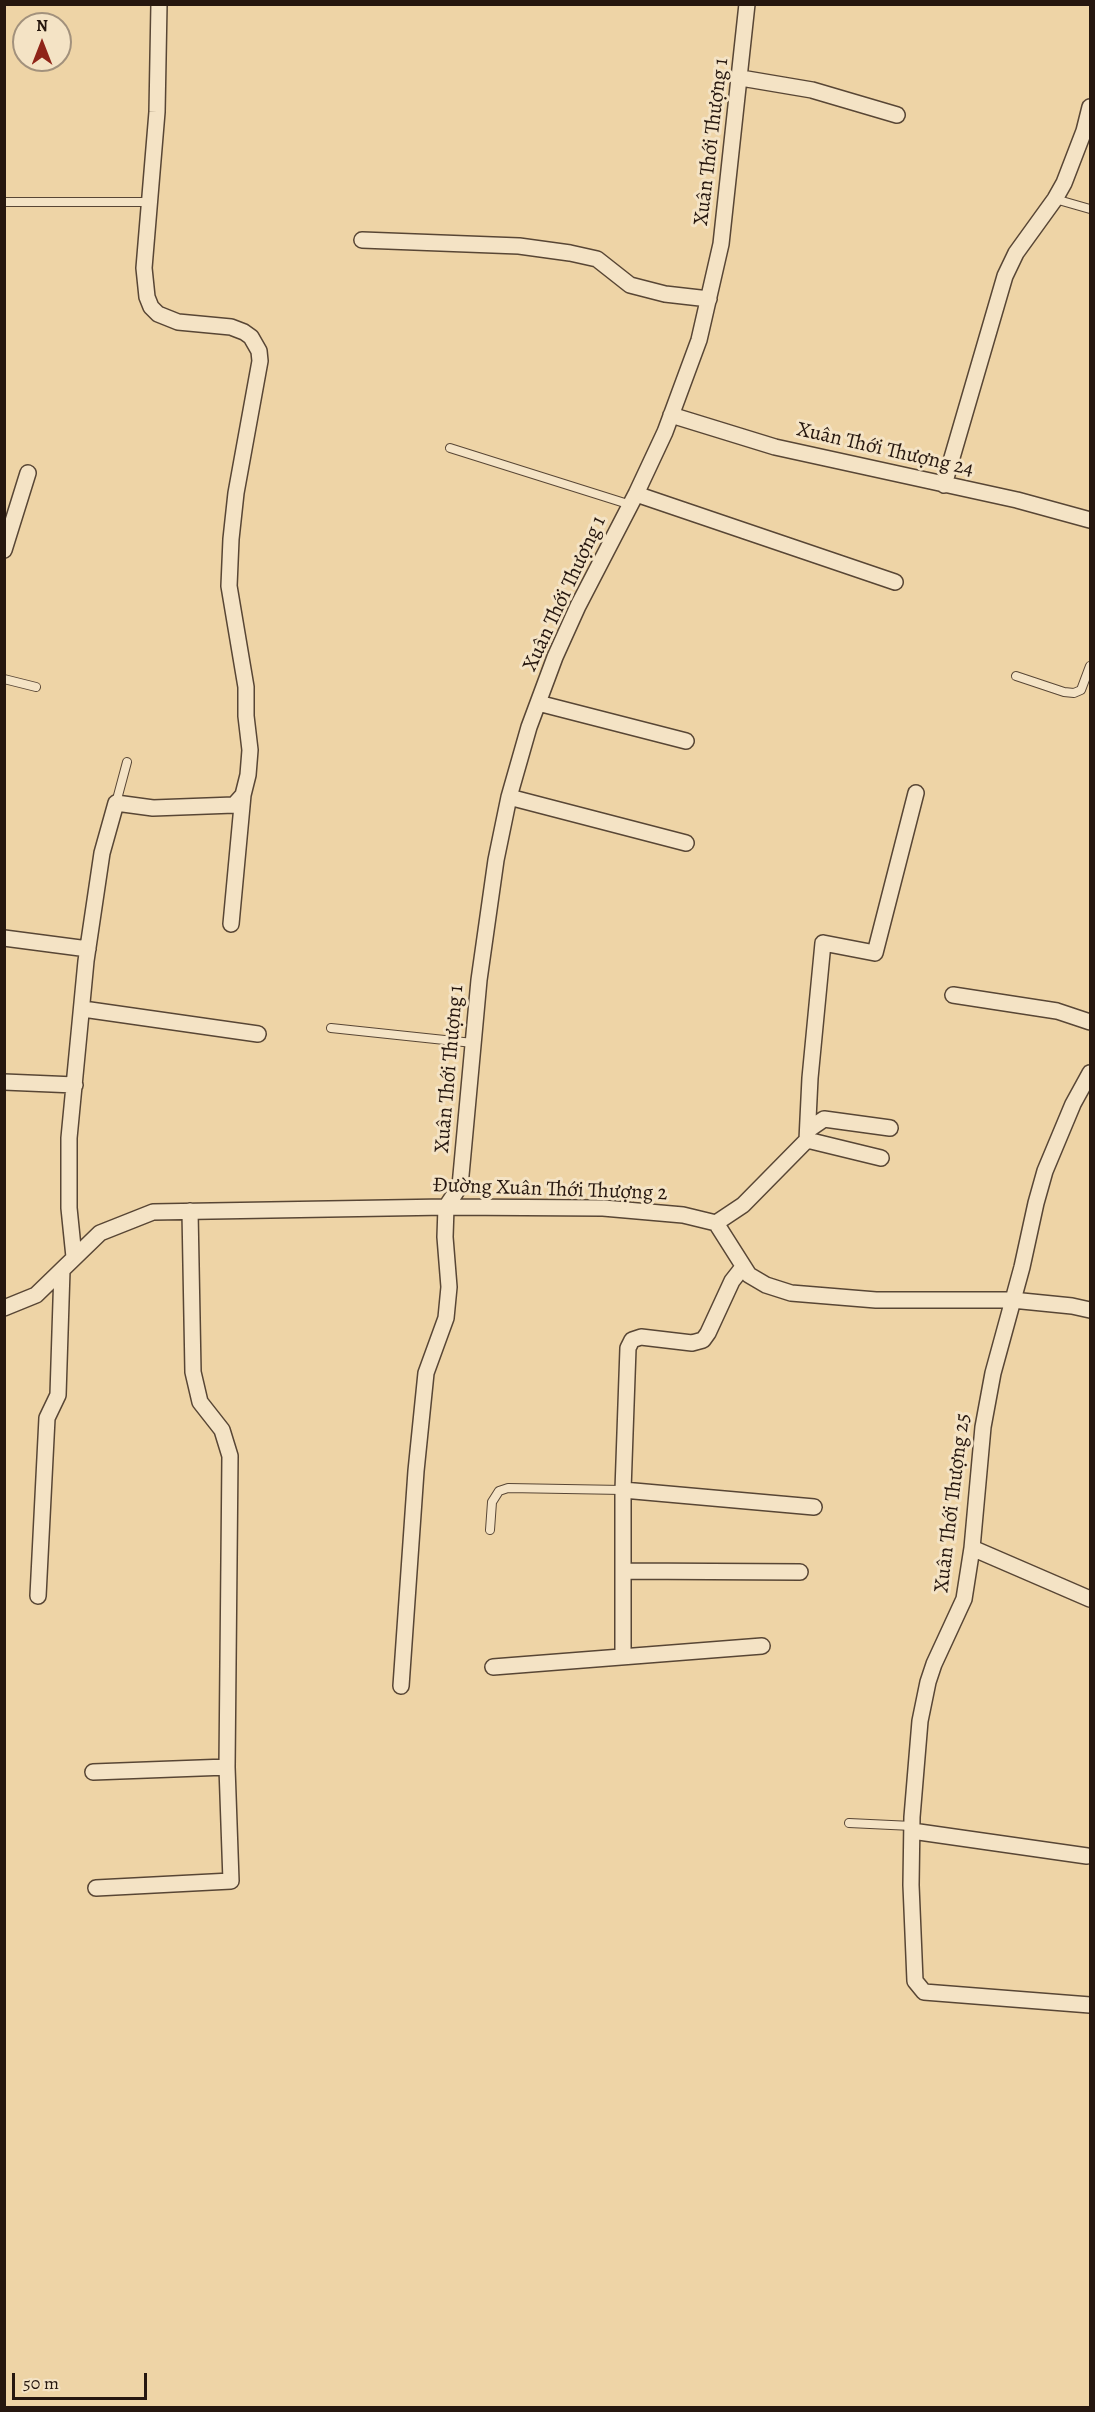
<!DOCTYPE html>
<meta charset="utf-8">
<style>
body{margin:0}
#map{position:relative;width:1095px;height:2412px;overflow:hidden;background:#eed4a6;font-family:Alegreya,serif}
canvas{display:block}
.frame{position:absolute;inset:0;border:6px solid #26170f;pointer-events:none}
.north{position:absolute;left:12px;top:12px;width:60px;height:60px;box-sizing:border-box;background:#f4e3c5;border:2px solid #a2917c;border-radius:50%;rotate:0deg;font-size:16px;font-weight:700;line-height:24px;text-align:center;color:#26170f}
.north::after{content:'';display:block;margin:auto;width:21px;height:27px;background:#8f2418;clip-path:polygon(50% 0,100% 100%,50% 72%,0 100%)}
.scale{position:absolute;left:12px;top:2373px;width:135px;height:27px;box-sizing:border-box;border:3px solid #26170f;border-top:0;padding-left:8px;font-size:18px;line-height:21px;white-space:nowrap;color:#26170f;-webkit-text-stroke:4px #f4e3c5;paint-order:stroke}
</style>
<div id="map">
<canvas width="1095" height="2412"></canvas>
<div class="frame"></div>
<div class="north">N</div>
<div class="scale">50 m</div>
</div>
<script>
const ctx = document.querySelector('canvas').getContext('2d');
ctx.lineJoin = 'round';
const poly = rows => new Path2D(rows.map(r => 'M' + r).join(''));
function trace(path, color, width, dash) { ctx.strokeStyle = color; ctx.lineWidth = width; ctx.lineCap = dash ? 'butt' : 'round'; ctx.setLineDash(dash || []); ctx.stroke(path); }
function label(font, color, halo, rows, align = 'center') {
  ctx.font = font + ' Alegreya,serif'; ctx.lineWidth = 6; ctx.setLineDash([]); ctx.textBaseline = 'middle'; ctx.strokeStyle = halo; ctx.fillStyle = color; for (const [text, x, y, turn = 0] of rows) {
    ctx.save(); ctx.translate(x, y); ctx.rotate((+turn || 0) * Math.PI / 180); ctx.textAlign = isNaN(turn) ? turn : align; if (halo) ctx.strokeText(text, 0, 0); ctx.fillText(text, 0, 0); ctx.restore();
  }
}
const service = poly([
 [1055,199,1090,209],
 [4,202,150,202],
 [450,448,631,505],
 [1016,676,1064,692,1074,693,1081,690,1090,666],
 [4,679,36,687],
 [116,803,127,762],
 [331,1028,473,1043],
 [490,1530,492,1502,499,1491,508,1488,623,1490],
 [849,1823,912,1826]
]);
const minor = poly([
 [741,78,812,90,897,115],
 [362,240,519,246,570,253,597,259,630,285,665,294,709,299],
 [671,415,775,447,1017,500,1090,520],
 [944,485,1005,276,1016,253,1055,199,1064,183,1084,131,1090,107],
 [636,494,895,582],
 [4,550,28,473],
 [538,703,686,741],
 [509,797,686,843],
 [231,924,243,795],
 [4,938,88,949],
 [953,995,1057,1011,1090,1022],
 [83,1009,258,1034],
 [1090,1073,1073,1104,1045,1171,1036,1203,1022,1267,993,1373,983,1427,972,1548,964,1599,934,1664,928,1682,920,1721,912,1817,911,1885,915,1981,924,1992,1090,2005],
 [4,1082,75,1085],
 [808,1130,824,1119,890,1128],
 [807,1140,881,1158],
 [446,1207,460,1186,479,980,496,860,509,797,529,727,555,657,578,606,636,494,665,432,699,340,721,244,747,4],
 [716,1223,743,1205,807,1140,810,1078,823,943,875,953,916,793],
 [74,1257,69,1208,69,1138,86,961,102,853,116,803,153,808,234,805,243,795,248,775,250,750,246,716,246,687,229,586,231,539,236,493,260,361,259,351,251,337,244,332,231,327,178,322,158,314,151,307,147,297,144,268,157,112,159,4],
 [4,1308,36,1295,100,1233,153,1212,446,1207,603,1208,683,1215,716,1223,749,1275,766,1285,791,1293,876,1300,1012,1300,1072,1306,1090,1310],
 [623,1490,814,1507],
 [972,1548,1090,1599],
 [623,1571,800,1572],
 [38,1596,47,1418,58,1395,62,1270],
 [623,1656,623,1490,628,1348,632,1340,641,1337,692,1343,703,1340,708,1333,732,1281,743,1267],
 [493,1667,762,1646],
 [401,1686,416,1471,426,1373,446,1318,449,1287,445,1237,446,1207],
 [93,1772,227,1767],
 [912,1831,1087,1856],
 [96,1888,231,1881,227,1767,230,1456,222,1430,200,1402,193,1372,190,1211]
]);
const streetNames = [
 ["Xuân Thới Thượng 1",712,142,-83],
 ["Xuân Thới Thượng 24",885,450,13],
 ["Xuân Thới Thượng 1",565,594,-65],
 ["Xuân Thới Thượng 1",450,1069,-85],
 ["Đường Xuân Thới Thượng 2",550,1190,2],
 ["Xuân Thới Thượng 25",953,1503,-83]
];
trace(service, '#584635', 10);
trace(minor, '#584635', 18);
trace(service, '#f4e3c5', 8);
trace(minor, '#f4e3c5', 15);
label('21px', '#26170f', '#f4e3c5', streetNames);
</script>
